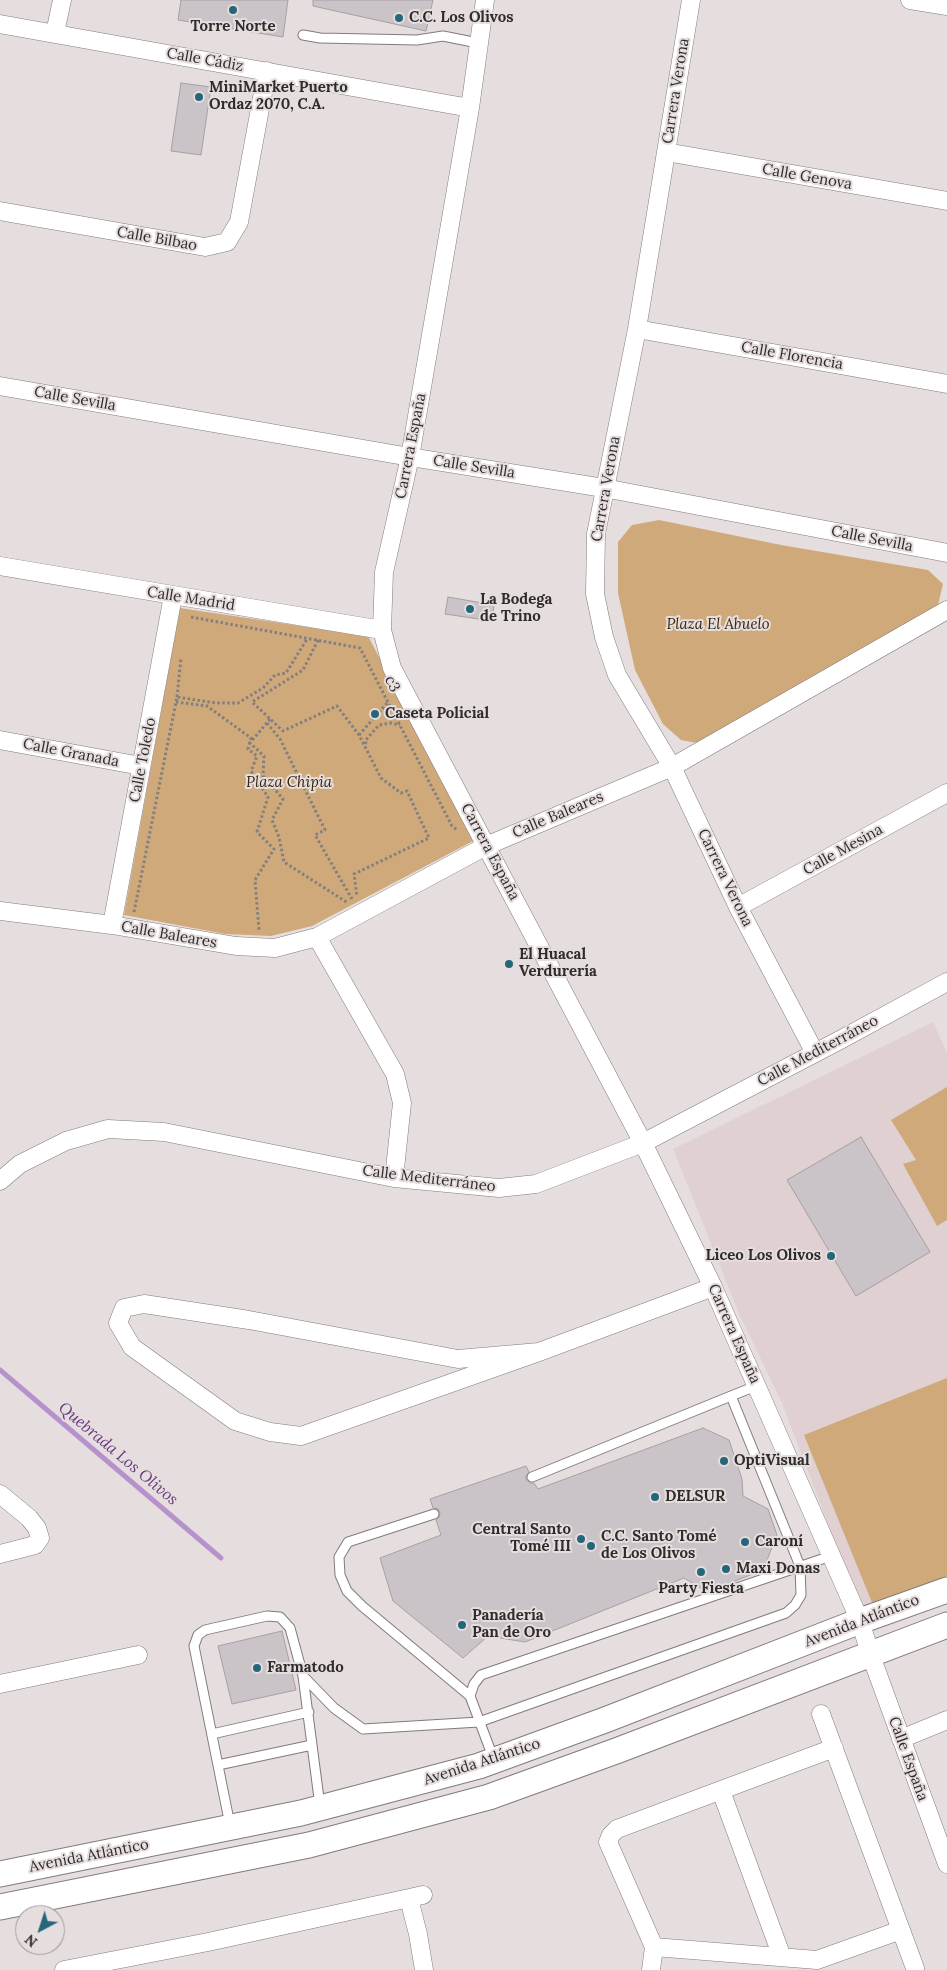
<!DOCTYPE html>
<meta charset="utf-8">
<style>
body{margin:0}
#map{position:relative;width:947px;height:1970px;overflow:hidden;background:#e6dede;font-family:Lora,serif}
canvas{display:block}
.north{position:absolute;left:15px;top:1905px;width:50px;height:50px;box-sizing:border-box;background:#e6dede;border:1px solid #9d9797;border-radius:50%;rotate:220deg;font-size:14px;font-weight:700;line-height:20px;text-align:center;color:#2f2c2c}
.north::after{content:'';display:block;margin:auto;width:18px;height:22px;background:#25667a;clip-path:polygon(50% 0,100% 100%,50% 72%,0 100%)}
</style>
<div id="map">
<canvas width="947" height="1970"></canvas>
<div class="north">N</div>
</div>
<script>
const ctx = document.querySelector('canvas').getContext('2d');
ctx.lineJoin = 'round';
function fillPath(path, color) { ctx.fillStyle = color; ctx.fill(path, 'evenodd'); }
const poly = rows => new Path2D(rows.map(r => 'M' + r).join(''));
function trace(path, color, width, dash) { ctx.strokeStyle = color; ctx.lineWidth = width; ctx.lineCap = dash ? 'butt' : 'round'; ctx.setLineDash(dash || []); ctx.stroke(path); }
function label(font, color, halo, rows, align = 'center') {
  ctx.font = font + ' Lora,serif'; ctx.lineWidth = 4; ctx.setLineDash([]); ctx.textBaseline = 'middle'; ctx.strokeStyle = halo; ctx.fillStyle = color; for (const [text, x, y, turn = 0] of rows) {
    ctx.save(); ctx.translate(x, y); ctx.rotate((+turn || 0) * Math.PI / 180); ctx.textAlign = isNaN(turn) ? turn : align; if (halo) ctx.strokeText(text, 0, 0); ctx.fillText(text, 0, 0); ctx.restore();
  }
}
const built = poly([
 [933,1022,947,1053,947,1581,866,1607,858,1603,782,1403,740,1316,673,1149]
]);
const green = poly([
 [659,520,781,545,928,570,943,584,938,605,697,743,681,740,663,724,635,670,618,593,618,542,632,525],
 [180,608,368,636,475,840,312,926,271,936,225,934,124,915],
 [947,1087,947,1220,937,1226,903,1164,916,1160,891,1120],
 [947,1378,947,1576,873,1605,804,1435]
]);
const stream = poly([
 [0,1370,221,1558]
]);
const building = poly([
 [181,0,288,0,283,37,178,20,181,0],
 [313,0,433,0,426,31,313,6,313,0],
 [181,83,211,87,201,155,171,151,181,83],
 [448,597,494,605,492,621,445,614,448,597],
 [861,1137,930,1252,856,1296,787,1180,861,1137],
 [703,1428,729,1440,742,1479,743,1496,768,1509,777,1535,763,1570,707,1592,684,1578,525,1642,488,1636,463,1658,393,1601,380,1558,441,1535,436,1520,439,1518,440,1513,438,1509,433,1508,430,1499,526,1466,529,1472,526,1476,526,1480,531,1483,534,1483,538,1489,703,1428],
 [282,1631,296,1690,232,1704,218,1646,282,1631]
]);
const path = poly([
 [191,617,360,648,452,826,457,830],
 [318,640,303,670,252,702,283,731,337,706,359,735,381,778,401,793,407,791,429,838,354,874,357,897],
 [177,697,181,658],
 [176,702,207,706,251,738,248,749,257,756,251,771,268,797,257,832,274,849,255,880,259,930],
 [270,719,250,743,264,756,263,776,283,799,272,820,279,837,284,862,348,903],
 [267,723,280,739,325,830,315,835,352,899],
 [359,735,388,702],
 [366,744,365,741,379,725,391,723,400,725],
 [134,912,177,697,216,703,238,703,263,688,275,675,286,673,307,639]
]);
const service = poly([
 [303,35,320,38,417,40,443,36,478,43],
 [532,1477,731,1396],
 [434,1514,348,1542,339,1557,340,1575,347,1591,362,1606,470,1696],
 [303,1676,334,1708,363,1729,479,1722,786,1613,795,1605,801,1595,800,1566,731,1396,756,1386],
 [212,1734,309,1712],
 [494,1760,470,1696,474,1684,481,1675,831,1556],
 [218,1765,312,1745,320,1806],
 [230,1825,194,1646,198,1635,205,1630,267,1616,280,1617,290,1628,303,1676,312,1745]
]);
const minor = poly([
 [485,0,470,108,410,457,384,572,382,630,392,668,643,1143,713,1287,860,1621,870,1653,947,1864],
 [691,0,637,329,596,534,595,594,604,637,617,675,672,767,738,907,815,1053],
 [910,0,947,6],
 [0,24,470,108],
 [55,33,62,0],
 [666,152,947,201],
 [0,211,205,247,227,242,239,222,267,71],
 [637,329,947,384],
 [0,386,410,457,604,488,947,553],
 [0,566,382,630],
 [0,740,141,766],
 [738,907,947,793],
 [0,911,112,925,236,946,275,948,317,937,486,846,672,767,947,610],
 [112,925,173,596],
 [317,937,395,1074,402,1103,394,1178],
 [0,1181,20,1164,66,1141,108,1129,164,1132,394,1178,499,1188,536,1184,643,1143,840,1040,947,982],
 [539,1352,458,1359,249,1320,144,1304,124,1308,118,1323,132,1347,235,1421,270,1432,301,1436,539,1352,713,1287],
 [0,1494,29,1518,37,1528,40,1538,35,1545,0,1554],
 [0,1684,138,1655],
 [821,1714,915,1968],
 [901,1739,947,1720],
 [721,1791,782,1957],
 [409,1899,418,1934,424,1970],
 [654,1947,817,1960,901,1930],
 [64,1970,208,1942,423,1895],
 [651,1970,654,1947,608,1842,611,1835,617,1829,834,1748]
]);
const secondary = poly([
 [0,1874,301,1813,479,1766,605,1720,860,1621,947,1590],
 [0,1907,309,1845,489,1797,616,1751,947,1625]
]);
const markers = [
 [233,10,5,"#25667a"],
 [399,18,5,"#25667a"],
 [199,97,5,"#25667a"],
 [470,609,5,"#25667a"],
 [375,714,5,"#25667a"],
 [509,964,5,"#25667a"],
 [831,1256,5,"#25667a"],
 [724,1461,5,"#25667a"],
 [655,1497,5,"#25667a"],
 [581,1539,5,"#25667a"],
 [745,1542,5,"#25667a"],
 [591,1546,5,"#25667a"],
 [726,1569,5,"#25667a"],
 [701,1572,5,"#25667a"],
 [462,1625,5,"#25667a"],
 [257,1668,5,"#25667a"]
];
const poiNames = [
 ["C.C. Los Olivos",409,18],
 ["Torre Norte",233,27,"center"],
 ["MiniMarket Puerto",209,88],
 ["Ordaz 2070, C.A.",209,105],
 ["La Bodega",480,600],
 ["de Trino",480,617],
 ["Caseta Policial",385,714],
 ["El Huacal",519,955],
 ["Verdurería",519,972],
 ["Liceo Los Olivos",821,1256,"right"],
 ["OptiVisual",734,1461],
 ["DELSUR",665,1497],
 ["Central Santo",571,1530,"right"],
 ["Tomé III",571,1547,"right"],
 ["C.C. Santo Tomé",601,1537],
 ["de Los Olivos",601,1554],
 ["Caroní",755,1542],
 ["Maxi Donas",736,1569],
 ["Party Fiesta",701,1589,"center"],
 ["Panadería",472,1616],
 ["Pan de Oro",472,1633],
 ["Farmatodo",267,1668]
];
const streetNames = [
 ["Calle Cádiz",205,60,10],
 ["Carrera Verona",676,91,-81],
 ["Calle Genova",807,177,10],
 ["Calle Bilbao",157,239,10],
 ["Calle Florencia",792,356,10],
 ["Calle Sevilla",75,399,10],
 ["Carrera España",411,446,-79],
 ["Calle Sevilla",474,467,9],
 ["Carrera Verona",606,489,-80],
 ["Calle Sevilla",872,539,11],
 ["Calle Madrid",191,599,9],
 ["c3",392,684,63],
 ["Calle Granada",71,753,11],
 ["Calle Toledo",143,760,-79],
 ["Calle Baleares",558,815,-23],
 ["Calle Mesina",843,850,-29],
 ["Carrera España",490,852,62],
 ["Carrera Verona",725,878,64],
 ["Calle Baleares",169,935,10],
 ["Calle Mediterráneo",818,1051,-28],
 ["Calle Mediterráneo",429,1179,7],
 ["Carrera España",734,1334,66],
 ["Avenida Atlántico",862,1621,-21],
 ["Calle España",908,1759,70],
 ["Avenida Atlántico",482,1762,-18],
 ["Avenida Atlántico",89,1856,-11]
];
const parkNames = [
 ["Plaza El Abuelo",718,625],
 ["Plaza Chipia",289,783]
];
const waterNames = [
 ["Quebrada Los Olivos",118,1454,40]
];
fillPath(built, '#e0d0d1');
fillPath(green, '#cfa97a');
trace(stream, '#b692cd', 5);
fillPath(building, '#cac3c7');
trace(building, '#a69fa3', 1);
trace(service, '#827a7b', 11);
trace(minor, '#827a7b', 19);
trace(secondary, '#827a7b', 27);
trace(path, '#847f7f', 3, [2.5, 2.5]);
trace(service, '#fff', 9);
trace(minor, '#fff', 18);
trace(secondary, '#fff', 25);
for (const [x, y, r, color] of markers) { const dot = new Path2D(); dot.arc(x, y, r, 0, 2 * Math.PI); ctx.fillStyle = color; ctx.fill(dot); trace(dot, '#e6dede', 2); }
label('bold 15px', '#2f2c2c', '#e6dede', poiNames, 'left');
label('15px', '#2f2c2c', '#e6dede', streetNames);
label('italic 15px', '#38250a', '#e6dede', parkNames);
label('italic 16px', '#66387f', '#e6dede', waterNames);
</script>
